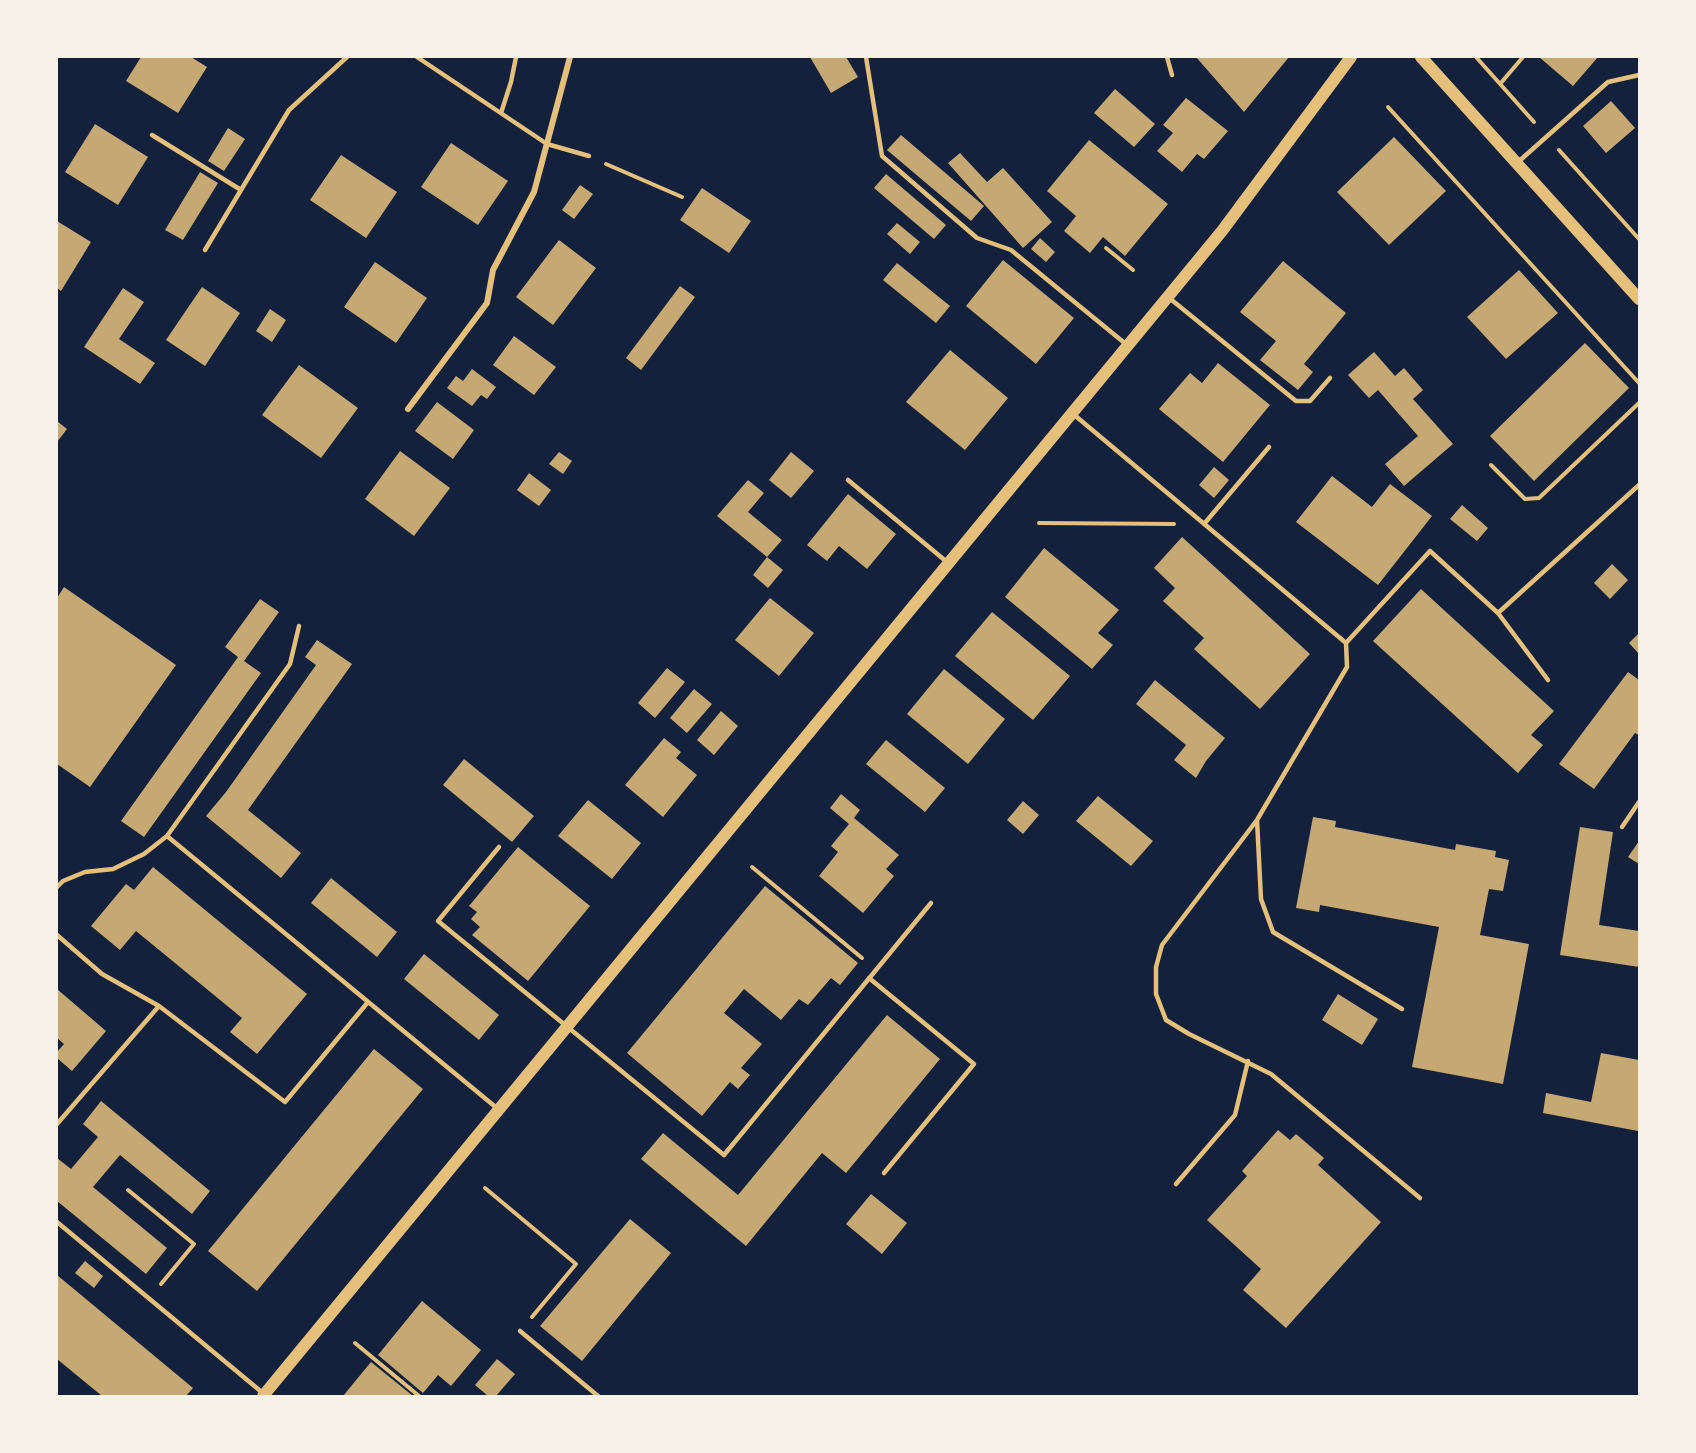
<!DOCTYPE html>
<style>
body{margin:0}
#map{position:relative;width:1696px;height:1453px;overflow:hidden;background:#14213d;font-family:"Fira Sans Condensed",sans-serif}
canvas{display:block}
.frame{position:absolute;inset:0;border:58px solid #f6f1e7;pointer-events:none}
</style>
<div id="map">
<canvas width="1696" height="1453"></canvas>
<div class="frame"></div>
</div>
<script>
const ctx = document.querySelector('canvas').getContext('2d');
ctx.lineJoin = 'round';
function fillPath(path, color) { ctx.fillStyle = color; ctx.fill(path, 'evenodd'); }
const poly = rows => new Path2D(rows.map(r => 'M' + r).join(''));
function trace(path, color, width, dash) { ctx.strokeStyle = color; ctx.lineWidth = width; ctx.lineCap = dash ? 'butt' : 'round'; ctx.setLineDash(dash || []); ctx.stroke(path); }
const building = poly([
 [141,57,191,57,207,67,178,113,126,81],
 [810,57,846,57,858,77,831,93],
 [1196,57,1289,57,1244,112],
 [1539,57,1598,57,1573,86],
 [1115,89,1155,124,1134,147,1094,113],
 [1186,98,1228,131,1204,159,1197,154,1182,172,1157,151,1173,133,1163,125],
 [1611,101,1635,128,1606,153,1583,126],
 [95,124,148,157,118,205,65,172],
 [228,128,245,139,224,171,208,161],
 [901,135,984,206,971,221,887,150],
 [1394,137,1446,191,1389,245,1337,192],
 [1089,140,1168,204,1125,256,1103,237,1090,253,1064,231,1076,216,1047,191],
 [451,143,508,181,478,225,421,187],
 [960,153,987,182,1003,168,1052,222,1023,248,948,163],
 [341,155,397,192,366,238,310,200],
 [200,172,218,183,183,240,165,230],
 [886,174,946,225,934,239,874,188],
 [580,185,593,194,574,219,562,210],
 [702,188,751,221,729,253,680,220],
 [57,221,91,242,61,291,57,288],
 [897,223,920,242,910,254,887,234],
 [1040,238,1055,252,1046,262,1031,249],
 [559,240,596,268,553,325,516,297],
 [1003,260,1074,318,1036,364,966,306],
 [1283,261,1346,313,1304,364,1313,372,1298,390,1260,360,1276,341,1240,312],
 [375,262,427,298,396,343,344,307],
 [897,263,950,306,936,323,883,280],
 [1519,270,1558,313,1506,359,1467,317],
 [680,286,695,297,641,370,626,358],
 [202,287,240,313,205,366,166,340],
 [123,288,144,302,119,339,155,363,140,384,84,347],
 [270,309,286,320,272,342,256,331],
 [514,336,556,367,534,395,493,365],
 [1585,343,1629,388,1534,481,1490,436],
 [950,350,1008,398,965,450,906,402],
 [1374,352,1395,376,1404,368,1423,390,1413,399,1453,444,1404,486,1385,464,1418,436,1378,390,1369,398,1348,375],
 [1218,363,1270,405,1223,462,1159,409,1190,373,1202,383],
 [299,365,358,408,321,458,262,415],
 [472,369,496,387,487,399,481,395,472,406,447,388,456,376,463,381],
 [437,402,474,430,453,459,415,431],
 [57,421,67,429,57,442],
 [400,451,450,488,414,536,365,499],
 [559,452,572,461,563,474,549,464],
 [791,452,814,471,791,498,769,480],
 [1214,467,1229,480,1214,498,1199,485],
 [529,473,551,490,539,506,517,490],
 [1332,476,1372,507,1390,484,1432,516,1378,585,1296,522],
 [748,480,764,493,748,512,782,540,767,557,717,516],
 [848,494,896,534,867,569,839,546,827,561,807,545],
 [1462,505,1488,528,1477,541,1450,519],
 [1182,537,1310,654,1260,709,1194,649,1204,638,1163,601,1175,588,1154,568],
 [1044,548,1119,610,1098,633,1113,645,1092,669,1005,597],
 [767,557,783,570,768,588,753,575],
 [1612,564,1628,580,1610,599,1594,583],
 [64,587,176,665,90,787,57,764,57,598],
 [1421,589,1554,711,1531,735,1543,745,1518,773,1373,641],
 [770,598,814,633,779,676,735,640],
 [260,599,279,612,244,661,261,673,144,837,121,821,238,657,225,647],
 [992,612,1070,676,1033,720,955,656],
 [1639,633,1639,654,1629,643],
 [317,640,352,664,248,810,301,853,281,878,206,816,226,792,316,665,305,657],
 [667,668,685,682,655,718,638,703],
 [944,669,1005,719,968,764,907,714],
 [1628,672,1639,680,1639,735,1635,733,1594,789,1559,764],
 [1155,680,1225,738,1206,761,1196,778,1174,760,1186,745,1136,704],
 [694,689,712,704,687,733,670,718],
 [721,711,738,726,714,755,697,740],
 [664,738,681,752,676,758,697,775,663,817,625,785],
 [886,740,945,788,925,812,866,764],
 [464,759,534,816,512,842,443,785],
 [841,794,860,810,854,818,899,855,886,869,894,876,863,913,819,876,838,852,831,846,849,824,830,808],
 [1098,796,1153,841,1131,866,1076,821],
 [588,800,641,843,612,879,558,836],
 [1023,801,1039,815,1023,834,1007,820],
 [1313,817,1336,821,1335,827,1455,850,1456,844,1496,851,1495,857,1509,860,1503,891,1489,889,1480,935,1529,944,1503,1084,1412,1067,1439,927,1320,905,1319,912,1296,908],
 [1580,827,1613,832,1599,925,1639,931,1639,967,1560,955],
 [1639,841,1639,864,1628,857],
 [518,847,590,906,528,981,472,935,480,927,471,919,477,912,469,906],
 [153,867,307,994,257,1054,230,1032,242,1018,136,931,120,950,91,926,126,884,134,890],
 [331,878,397,932,377,957,311,903],
 [765,886,858,963,840,985,831,978,808,1005,799,999,781,1020,744,989,724,1013,762,1044,741,1068,750,1075,738,1089,730,1082,702,1116,627,1053],
 [424,954,499,1015,479,1040,404,979],
 [57,989,106,1031,72,1071,57,1058,57,1052,64,1044,57,1038],
 [1338,994,1378,1019,1362,1045,1322,1020],
 [887,1015,940,1059,846,1173,822,1153,746,1246,641,1159,663,1133,738,1195],
 [374,1049,423,1089,257,1291,208,1251],
 [1601,1053,1639,1060,1638,1131,1543,1113,1546,1093,1591,1102],
 [101,1101,210,1191,192,1214,120,1155,93,1187,167,1248,146,1274,57,1201,57,1158,71,1169,98,1137,83,1124],
 [1278,1130,1290,1140,1296,1134,1324,1158,1318,1165,1381,1222,1286,1328,1243,1290,1261,1269,1207,1220,1247,1176,1242,1171],
 [871,1194,907,1223,882,1254,846,1224],
 [630,1219,671,1253,582,1361,540,1326],
 [85,1261,103,1276,94,1288,75,1273],
 [57,1275,193,1388,186,1396,102,1396,57,1359],
 [422,1301,481,1350,451,1386,438,1375,423,1393,378,1355],
 [497,1359,515,1374,496,1396,488,1396,475,1385],
 [371,1362,413,1396,343,1396]
]);
const path = poly([
 [1476,57,1534,122],
 [1500,84,1523,57],
 [1388,107,1639,383],
 [1559,150,1639,239],
 [606,164,682,197],
 [1106,248,1133,270],
 [1491,465,1525,499,1539,498,1639,403],
 [1039,523,1174,524],
 [752,867,862,958],
 [485,1188,576,1264,532,1317],
 [128,1190,194,1244,161,1284],
 [355,1343,419,1396]
]);
const service = poly([
 [417,57,547,144,589,156],
 [866,57,882,156,977,238,1011,250,1127,345],
 [1167,57,1172,75],
 [501,113,511,82,516,57],
 [152,135,241,190],
 [1517,163,1608,82,1639,75],
 [205,250,289,110,347,57],
 [1168,297,1296,401,1310,401,1330,378],
 [1072,413,1346,643],
 [848,480,947,562],
 [1204,524,1269,447],
 [1498,613,1639,485],
 [1257,820,1261,899,1273,932,1402,1009],
 [1622,827,1639,802],
 [167,836,498,1109],
 [499,847,438,921,724,1155,931,903],
 [57,887,63,881,85,872,113,869,144,854,167,836,290,664,299,626],
 [57,935,102,974,159,1006,285,1102,368,1002],
 [869,978,974,1064,884,1173],
 [57,1124,159,1006],
 [1176,1184,1235,1115,1248,1061],
 [1420,1198,1271,1074,1189,1034,1166,1020,1156,994,1156,967,1162,945,1257,820,1347,667,1346,643,1430,551,1498,613,1548,680],
 [57,1222,264,1394],
 [520,1331,598,1396]
]);
const minor = poly([
 [408,409,487,303,493,270,534,192,570,57]
]);
const secondary = poly([
 [1421,57,1639,299],
 [263,1396,1222,231,1351,57]
]);
fillPath(building, '#c6a872');
trace(path, '#e5c07b', 4);
trace(service, '#e5c07b', 4.5);
trace(minor, '#e5c07b', 6);
trace(secondary, '#e5c07b', 12);
</script>
